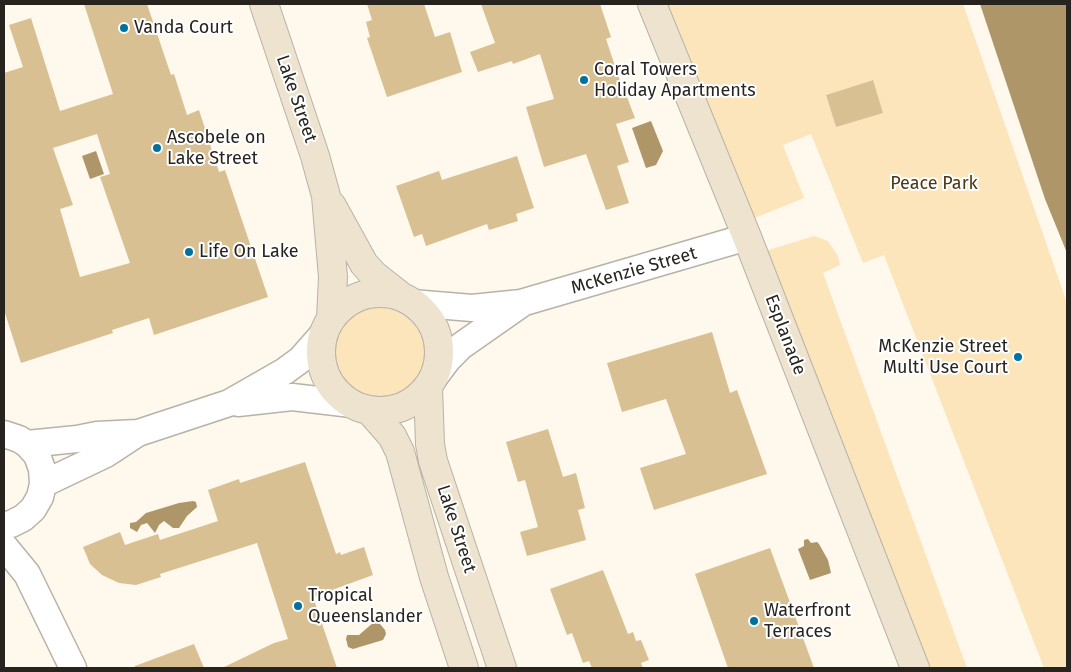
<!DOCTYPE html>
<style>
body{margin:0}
#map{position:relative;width:1071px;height:672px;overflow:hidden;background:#fef8ed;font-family:"Fira Sans",sans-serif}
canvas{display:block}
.frame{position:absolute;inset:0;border:5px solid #272420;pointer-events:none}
</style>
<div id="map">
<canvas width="1071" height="672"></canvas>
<div class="frame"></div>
</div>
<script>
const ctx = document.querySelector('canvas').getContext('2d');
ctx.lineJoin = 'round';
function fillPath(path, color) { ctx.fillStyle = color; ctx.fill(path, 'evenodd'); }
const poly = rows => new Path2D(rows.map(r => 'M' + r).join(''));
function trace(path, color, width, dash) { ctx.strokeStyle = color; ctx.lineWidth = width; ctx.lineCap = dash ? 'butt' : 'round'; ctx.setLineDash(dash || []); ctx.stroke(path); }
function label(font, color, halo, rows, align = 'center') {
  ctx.font = font + ' "Fira Sans",sans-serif'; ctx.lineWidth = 4; ctx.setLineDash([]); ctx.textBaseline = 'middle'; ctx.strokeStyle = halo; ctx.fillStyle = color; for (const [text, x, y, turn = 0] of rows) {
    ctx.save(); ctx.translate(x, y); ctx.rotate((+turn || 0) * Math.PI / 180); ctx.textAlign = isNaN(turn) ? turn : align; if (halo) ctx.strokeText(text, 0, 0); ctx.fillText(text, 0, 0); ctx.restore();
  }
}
const green = poly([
 [667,4,963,4,1067,303,1067,668,1044,668,884,255,863,263,811,134,783,145,804,198,752,219],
 [872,80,836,127,826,95],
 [814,236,828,241,838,256,840,265,823,273,967,668,928,668,765,251],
 '333 354a46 46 0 1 1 92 0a46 46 0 1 1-92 0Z'
]);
const water = poly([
 [980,4,1067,4,1067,253,1045,199],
 [651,121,663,151,656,165,646,168,632,128],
 [96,151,104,174,90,179,82,156],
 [193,501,196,502,197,507,187,516,179,528,173,528,164,521,159,525,155,533,147,523,141,525,137,532,130,528,130,523,136,522,146,513,179,503],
 [808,539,811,543,817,542,819,544,828,560,831,573,810,580,798,549,804,546,804,540],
 [374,622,380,624,385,630,386,634,383,640,353,649,348,647,346,639,347,635,359,635]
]);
const building = poly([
 [84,4,147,4,171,75,174,74,187,115,199,110,219,172,225,170,268,297,154,335,149,318,112,330,113,333,21,363,4,310,4,73,23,67,9,25,31,18,60,111,113,94],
 [97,134,110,174,100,177,130,263,80,277,60,209,73,205,53,148],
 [367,4,424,4,435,37,450,32,462,72,387,97,367,38,370,37,366,22,372,20],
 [481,4,600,4,611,37,606,39,620,81,621,81,635,118,616,124,629,162,617,166,629,203,606,210,586,154,544,167,526,107,554,99,540,54,513,64,512,61,478,72,470,52,495,43],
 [873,80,883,113,836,127,826,95],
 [517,156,534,208,516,214,518,221,489,230,487,224,426,246,422,234,414,237,396,186,439,171,442,180],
 [712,332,730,393,737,390,767,474,654,510,640,468,686,454,666,399,622,412,607,363],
 [548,429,563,477,576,473,585,508,578,510,586,540,527,556,520,532,538,527,525,480,518,482,506,442],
 [305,462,336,554,340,552,341,555,364,547,373,575,313,597,337,668,222,668,274,643,288,639,257,543,160,574,161,577,136,585,119,583,102,575,90,564,83,547,120,532,125,545,158,534,160,540,218,521,208,490,239,479,240,483],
 [770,548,814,668,728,668,695,574],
 [603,570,628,634,633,632,636,641,641,640,649,660,641,663,643,668,592,668,589,661,583,663,572,633,567,635,550,589],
 [194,644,204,668,135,668,135,666]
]);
const street = poly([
 [412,303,472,308,521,303,747,237],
 [433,379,448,359,461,346,521,304],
 [238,403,292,397,352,404],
 [4,434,19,439,27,444,37,455,42,469,43,484,40,497,33,509,23,518,11,524,4,525],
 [27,444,77,439,97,435,137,433],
 [43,484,106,454,138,433,229,403,285,371,300,360,323,334],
 [4,546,27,574,73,668]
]);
const secondary = poly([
 [264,4,315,156,326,196,333,277,331,318],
 [652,4,747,237,915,668],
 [332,206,364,264,374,275,402,297],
 '321 352a59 59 0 1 1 118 0a59 59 0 1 1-118 0Z',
 [428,387,430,444,433,461,502,668],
 [370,411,392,436,400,452,434,577,464,668]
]);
const markers = [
 [124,28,5,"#00729d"],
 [584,80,5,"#00729d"],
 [157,148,5,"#00729d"],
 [189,252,5,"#00729d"],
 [1018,357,5,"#00729d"],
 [298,606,5,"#00729d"],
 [754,621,5,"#00729d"]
];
const poiNames = [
 ["Vanda Court",134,28],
 ["Coral Towers",594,70],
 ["Holiday Apartments",594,91],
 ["Ascobele on",167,138],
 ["Lake Street",167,159],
 ["Life On Lake",199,252],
 ["McKenzie Street",1008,347,"right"],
 ["Multi Use Court",1008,368,"right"],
 ["Tropical",308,596],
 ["Queenslander",308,617],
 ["Waterfront",764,611],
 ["Terraces",764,632]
];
const streetNames = [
 ["Lake Street",296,99,71],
 ["McKenzie Street",634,271,-16],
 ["Esplanade",785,335,69],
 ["Lake Street",456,529,72]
];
const parkNames = [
 ["Peace Park",934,184]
];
fillPath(green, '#fce5bb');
fillPath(water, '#ae9669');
fillPath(building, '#d9c092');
trace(street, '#b8b2a8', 29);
trace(secondary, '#b8b2a8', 30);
trace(street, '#fff', 26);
trace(secondary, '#ede3ce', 28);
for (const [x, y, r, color] of markers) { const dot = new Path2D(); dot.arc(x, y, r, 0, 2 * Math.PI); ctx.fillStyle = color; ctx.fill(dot); trace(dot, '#fff', 2); }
label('18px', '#272420', '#fff', poiNames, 'left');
label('18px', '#272420', '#fff', streetNames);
label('18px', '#4a3813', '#fff', parkNames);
</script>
